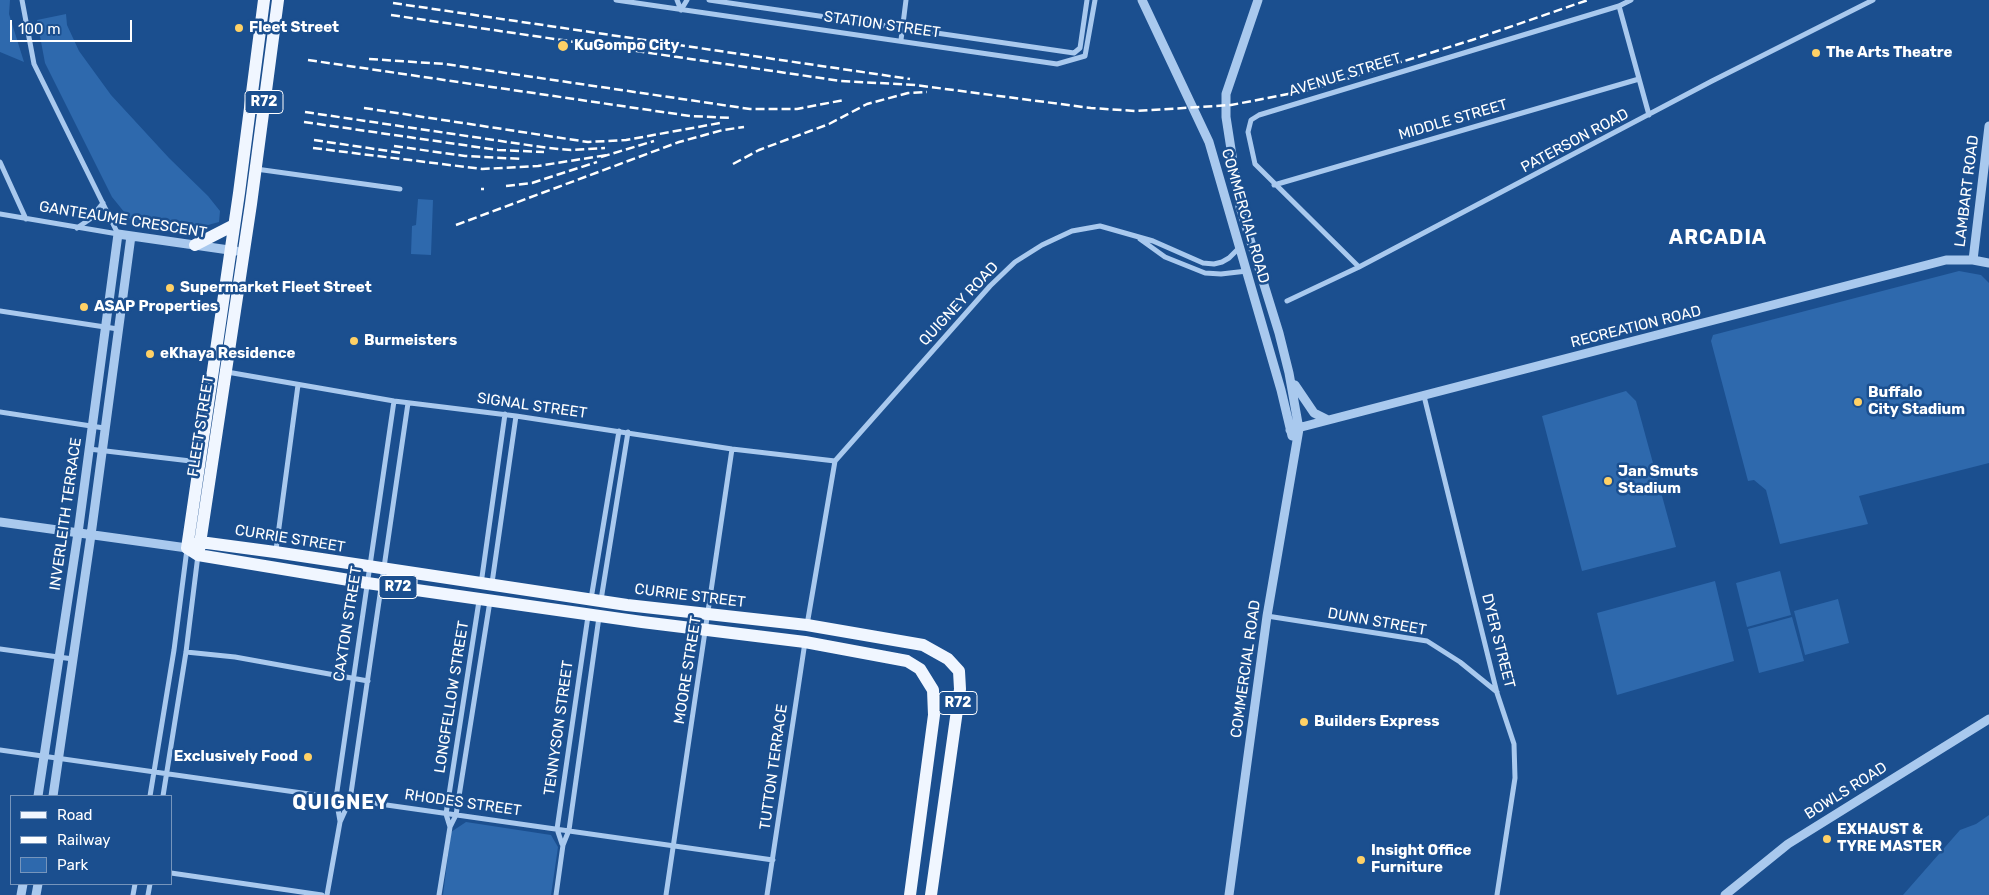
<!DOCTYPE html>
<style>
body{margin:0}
#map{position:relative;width:1989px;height:895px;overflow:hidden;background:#1b4f8f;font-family:Rubik,sans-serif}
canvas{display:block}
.legend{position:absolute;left:10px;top:795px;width:162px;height:90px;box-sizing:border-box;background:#1b4f8f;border:1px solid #7695bc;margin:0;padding:6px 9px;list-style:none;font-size:15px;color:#fff}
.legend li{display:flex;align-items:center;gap:10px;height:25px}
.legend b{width:25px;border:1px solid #7695bc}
.scale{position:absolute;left:10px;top:20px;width:122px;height:22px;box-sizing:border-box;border:2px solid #fff;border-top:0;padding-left:6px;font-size:15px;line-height:18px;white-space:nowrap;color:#fff;-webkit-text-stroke:4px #1b4f8f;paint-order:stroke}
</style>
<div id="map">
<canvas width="1989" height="895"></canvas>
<ul class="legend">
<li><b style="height:6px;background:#f0f6ff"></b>Road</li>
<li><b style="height:6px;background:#fff"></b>Railway</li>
<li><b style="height:14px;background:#2e69ad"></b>Park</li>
</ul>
<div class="scale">100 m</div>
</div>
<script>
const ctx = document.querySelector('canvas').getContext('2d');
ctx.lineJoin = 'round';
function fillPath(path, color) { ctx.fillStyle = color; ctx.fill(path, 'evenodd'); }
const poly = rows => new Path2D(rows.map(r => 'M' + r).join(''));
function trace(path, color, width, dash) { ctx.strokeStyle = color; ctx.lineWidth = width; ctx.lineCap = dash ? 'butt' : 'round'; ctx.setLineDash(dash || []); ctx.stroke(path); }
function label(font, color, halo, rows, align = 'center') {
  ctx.font = font + ' Rubik,sans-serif'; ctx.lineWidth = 5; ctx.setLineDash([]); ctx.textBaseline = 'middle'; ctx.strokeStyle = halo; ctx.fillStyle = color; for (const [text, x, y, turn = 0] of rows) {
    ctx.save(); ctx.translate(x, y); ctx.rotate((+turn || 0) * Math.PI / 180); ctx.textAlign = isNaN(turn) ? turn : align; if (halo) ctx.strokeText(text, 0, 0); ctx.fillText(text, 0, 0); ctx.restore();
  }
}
const green = poly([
 [0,0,10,0,9,14,24,62,0,52],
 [66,14,67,25,79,51,111,95,169,158,208,196,220,211,219,222,208,225,205,230,136,222,129,218,112,197,45,63,37,20],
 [418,199,433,200,431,255,411,254,412,226,416,225],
 [1959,271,1981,275,1989,283,1989,463,1859,496,1868,524,1780,544,1766,490,1754,480,1748,481,1711,341,1713,335],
 [1626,391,1636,401,1676,547,1582,571,1542,416],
 [1780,571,1791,615,1747,627,1736,583],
 [1715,581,1734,661,1617,695,1597,613],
 [1838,599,1849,643,1805,655,1794,611],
 [1792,617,1804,661,1759,673,1748,629],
 [1989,815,1989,895,1903,895,1960,830,1976,824],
 [466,822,551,835,558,847,551,895,443,895,451,832]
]);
const minor = poly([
 [22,0,34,64,118,234],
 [616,0,1057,64,1085,56,1095,0],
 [677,0,681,10],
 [709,0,1074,53,1080,48,1087,0],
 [1619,6,1649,115],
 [681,10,687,0],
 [901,40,906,0],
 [0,162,26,219],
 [256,169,400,189],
 [1274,185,1639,79],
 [0,214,118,234],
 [77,228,90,219,103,203],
 [1140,239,1165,257,1205,273,1221,274,1247,271],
 [1359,267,1255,164,1248,132,1251,120,1259,115,1619,6,1631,0],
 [1287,301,1359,267,1712,81,1873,0],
 [0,311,118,329],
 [227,372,394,401,516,416,732,449,835,461],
 [1424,396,1497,693,1514,744,1515,778,1497,895],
 [0,412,104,428],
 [89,449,199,462],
 [835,461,990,286,1015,262,1042,245,1072,231,1100,226,1153,241,1203,263,1214,264,1222,262,1229,258,1239,248],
 [276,550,298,385],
 [492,583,516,416],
 [481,584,505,414],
 [591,599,619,431],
 [601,600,628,432],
 [1267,616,1427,641,1460,662,1497,692],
 [807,625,835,461],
 [0,649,73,659],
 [186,652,235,657,368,681],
 [0,750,773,860],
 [150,796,174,650,187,549],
 [163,796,186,652,198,555],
 [340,821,336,798,394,401],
 [450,827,446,814,479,601],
 [562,844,557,829,588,616],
 [171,873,322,895],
 [133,895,135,884],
 [148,895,150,884],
 [327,895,340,822,350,800,408,403],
 [439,895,450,827,456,815,490,601],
 [556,895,563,845,569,830,599,617],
 [666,895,732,449],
 [767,895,805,642]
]);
const tertiary = poly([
 [1142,0,1209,142,1281,390,1292,436],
 [1973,260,1989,126],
 [1295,385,1314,413,1328,420],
 [1290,430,1946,260,1973,260,1989,263],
 [0,522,187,548],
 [38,796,78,533,118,234,236,251],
 [53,796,91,535,131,236],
 [21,895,23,884],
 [36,895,38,884],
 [1229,895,1267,616,1299,429,1289,373,1279,333,1240,207,1226,117,1226,94,1258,0],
 [1725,895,1788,844,1989,719]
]);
const primary = poly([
 [195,245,234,225],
 [187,548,200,542,275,552,627,605,807,625,923,645,948,659,959,671,960,689,931,895],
 [187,548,198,555,367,583,642,622,805,642,907,661,920,669,933,690,934,715,910,895],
 [187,548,239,193,264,0],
 [199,550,251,204,278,0]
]);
const rail = poly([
 [393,3,910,79],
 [391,15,841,81,915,85,1091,108,1136,111,1231,105,1314,89,1472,40,1588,0],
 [369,59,445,64,750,109,797,109,844,100],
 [308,60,690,116,732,118],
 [364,108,588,142,626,140,720,123],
 [305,112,548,148,571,150,605,148],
 [304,122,498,150,544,152],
 [314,140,402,153],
 [394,146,465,156,523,159],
 [313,148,482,169,538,166,607,155],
 [601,157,654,141],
 [733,164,759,150,829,124,867,104,908,93,927,92],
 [506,186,532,183,597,162],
 [481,189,484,189],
 [456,225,679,142,723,130,744,127]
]);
const markers = [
 [239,28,5,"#ffd166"],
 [563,46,6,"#ffd166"],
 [1816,53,5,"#ffd166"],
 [170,288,5,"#ffd166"],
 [84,307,5,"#ffd166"],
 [354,341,5,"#ffd166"],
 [150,354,5,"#ffd166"],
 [1858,402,5,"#ffd166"],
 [1608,481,5,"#ffd166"],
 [1304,722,5,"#ffd166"],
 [308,757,5,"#ffd166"],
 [1827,839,5,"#ffd166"],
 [1361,860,5,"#ffd166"]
];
const shields = [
 [264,102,38],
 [398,587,38],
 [958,703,38]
];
const shieldNames = [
 ["R72",264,102],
 ["R72",398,587],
 ["R72",958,703]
];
const streetNames = [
 ["STATION STREET",882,25,8],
 ["AVENUE STREET",1345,75,-17],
 ["MIDDLE STREET",1453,120,-16],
 ["PATERSON ROAD",1575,141,-28],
 ["LAMBART ROAD",1967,191,-83],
 ["COMMERCIAL ROAD",1245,216,74],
 ["GANTEAUME CRESCENT",123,220,9],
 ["QUIGNEY ROAD",959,304,-47],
 ["RECREATION ROAD",1636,327,-14],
 ["SIGNAL STREET",532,406,8],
 ["FLEET STREET",201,426,-81],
 ["INVERLEITH TERRACE",66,514,-82],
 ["CURRIE STREET",290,539,9],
 ["CURRIE STREET",690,596,7],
 ["DUNN STREET",1377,622,10],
 ["CAXTON STREET",348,624,-81],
 ["DYER STREET",1498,641,76],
 ["COMMERCIAL ROAD",1246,669,-82],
 ["MOORE STREET",688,670,-81],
 ["LONGFELLOW STREET",452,697,-81],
 ["TENNYSON STREET",559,728,-82],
 ["TUTTON TERRACE",774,767,-82],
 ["BOWLS ROAD",1846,791,-32],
 ["RHODES STREET",463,803,8]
];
const poiNames = [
 ["Fleet Street",249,28],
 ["KuGompo City",574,46],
 ["The Arts Theatre",1826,53],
 ["Supermarket Fleet Street",180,288],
 ["ASAP Properties",94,307],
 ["Burmeisters",364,341],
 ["eKhaya Residence",160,354],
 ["Buffalo",1868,393],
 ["City Stadium",1868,410],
 ["Jan Smuts",1618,472],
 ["Stadium",1618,489],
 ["Builders Express",1314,722],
 ["Exclusively Food",298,757,"right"],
 ["EXHAUST &",1837,830],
 ["TYRE MASTER",1837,847],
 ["Insight Office",1371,851],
 ["Furniture",1371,868]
];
const districtNames = [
 ["ARCADIA",1718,238],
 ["QUIGNEY",341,803]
];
fillPath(green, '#2e69ad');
trace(minor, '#a9c9ee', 5);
trace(tertiary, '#a9c9ee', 9);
trace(primary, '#f0f6ff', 12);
trace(rail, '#fff', 2.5, [9, 4]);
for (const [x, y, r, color] of markers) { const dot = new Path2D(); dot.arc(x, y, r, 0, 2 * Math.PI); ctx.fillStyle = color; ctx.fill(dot); trace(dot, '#1b4f8f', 2); }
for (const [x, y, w] of shields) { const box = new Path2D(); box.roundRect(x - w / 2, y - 11.5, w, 23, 4); ctx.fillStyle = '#1b4f8f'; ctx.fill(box); trace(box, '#fff', 1); }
label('bold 14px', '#fff', null, shieldNames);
label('15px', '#fff', '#1b4f8f', streetNames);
label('bold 15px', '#fff', '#1b4f8f', poiNames, 'left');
ctx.letterSpacing = '1px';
label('bold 20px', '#fff', '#1b4f8f', districtNames);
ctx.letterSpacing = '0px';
</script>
